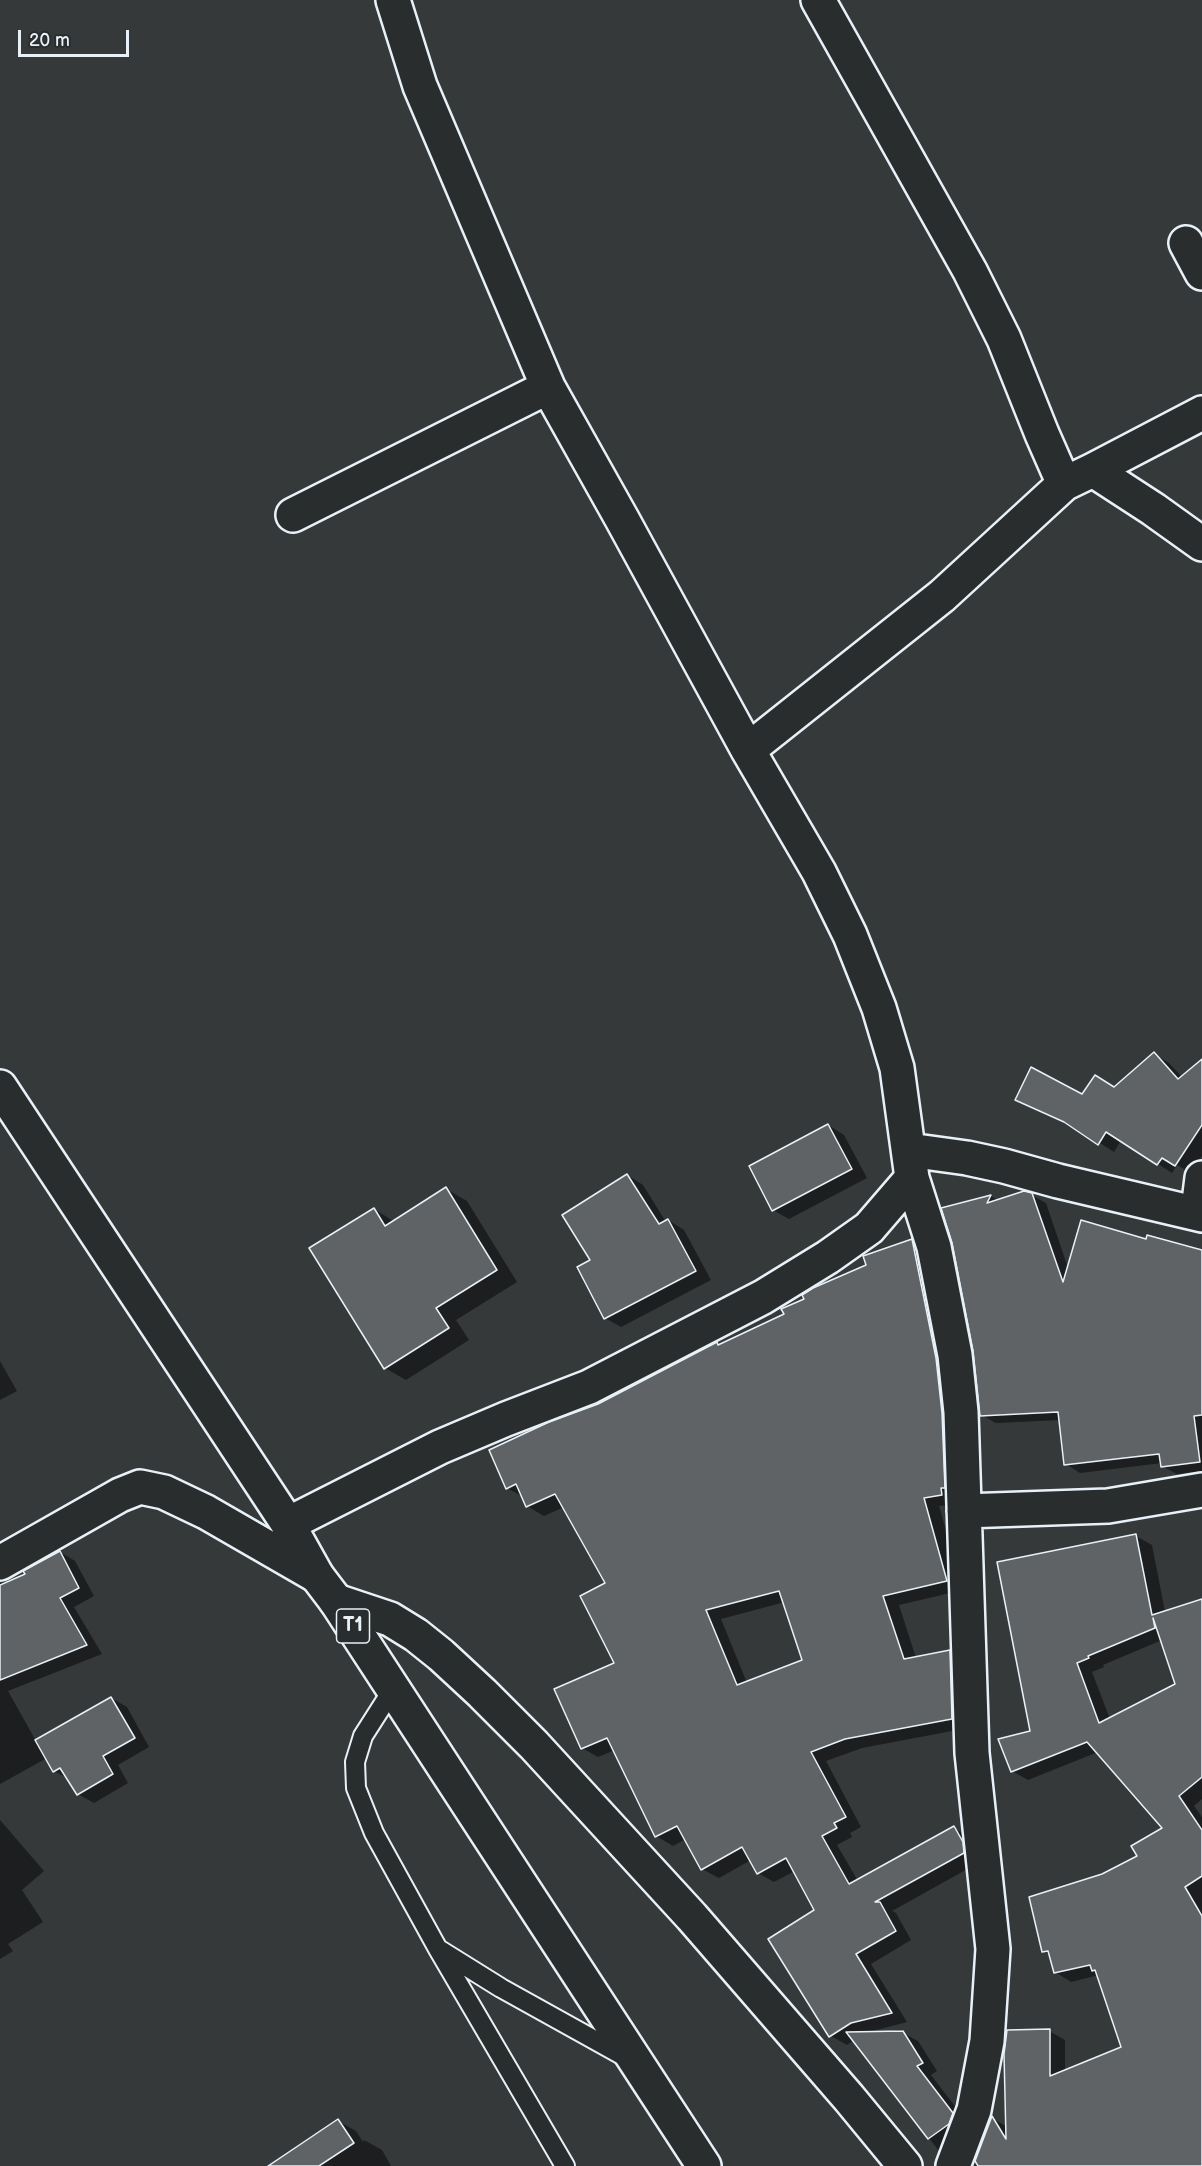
<!DOCTYPE html>
<style>
body{margin:0}
#map{position:relative;width:1202px;height:2166px;overflow:hidden;background:#35393a;font-family:"Balsamiq Sans",sans-serif}
canvas{display:block}
.scale{position:absolute;left:18px;top:30px;width:111px;height:27px;box-sizing:border-box;border:3px solid #e8f1f8;border-top:0;padding-left:8px;font-size:18px;line-height:21px;white-space:nowrap;color:#e8f1f8;-webkit-text-stroke:4px #2a2d2e;paint-order:stroke}
</style>
<div id="map">
<canvas width="1202" height="2166"></canvas>
<div class="scale">20 m</div>
</div>
<script>
const ctx = document.querySelector('canvas').getContext('2d');
ctx.lineJoin = 'round';
function fillPath(path, color) { ctx.fillStyle = color; ctx.fill(path, 'evenodd'); }
const poly = rows => new Path2D(rows.map(r => 'M' + r).join(''));
function trace(path, color, width, dash) { ctx.strokeStyle = color; ctx.lineWidth = width; ctx.lineCap = dash ? 'butt' : 'round'; ctx.setLineDash(dash || []); ctx.stroke(path); }
function label(font, color, halo, rows, align = 'center') {
  ctx.font = font + ' "Balsamiq Sans",sans-serif'; ctx.lineWidth = 5; ctx.setLineDash([]); ctx.textBaseline = 'middle'; ctx.strokeStyle = halo; ctx.fillStyle = color; for (const [text, x, y, turn = 0] of rows) {
    ctx.save(); ctx.translate(x, y); ctx.rotate((+turn || 0) * Math.PI / 180); ctx.textAlign = isNaN(turn) ? turn : align; if (halo) ctx.strokeText(text, 0, 0); ctx.fillText(text, 0, 0); ctx.restore();
  }
}
const shadow = poly([
 [1154,1054,1169,1063,1181,1076,1202,1060,1202,1156,1191,1173,1177,1165,1172,1173,1121,1140,1114,1152,1075,1127,1017,1099,1083,1096,1115,1088],
 [828,1125,844,1135,867,1178,789,1219,773,1210],
 [627,1175,643,1185,666,1222,668,1220,684,1230,711,1280,621,1327,605,1318,593,1261],
 [446,1189,467,1201,517,1282,456,1320,469,1340,406,1380,385,1368,374,1209,395,1222],
 [1031,1195,1046,1203,1068,1268,1147,1241,1202,1251,1202,1471,1177,1474,1162,1466,1162,1463,1080,1473,1066,1464,1061,1420,996,1423,981,1415,975,1351,954,1243,943,1209,991,1196,999,1201],
 [911,1240,928,1250,958,1504,939,1506,963,1590,899,1605,916,1658,950,1651,966,1661,968,1728,862,1748,826,1761,861,1827,850,1833,852,1837,837,1845,858,1881,954,1828,970,1838,980,1862,892,1911,896,1913,911,1940,871,1964,907,2022,869,2032,903,2033,918,2041,937,2071,931,2075,967,2122,953,2159,939,2151,854,2040,847,2045,831,2036,816,1910,795,1871,774,1882,758,1873,751,1860,719,1878,702,1869,686,1839,673,1846,656,1836,615,1750,598,1757,582,1748,616,1664,607,1583,564,1507,544,1516,527,1506,523,1497,507,1488,598,1405,717,1344,720,1345,786,1315],
 [785,1602,804,1661,747,1683,721,1619],
 [0,1361,17,1391,0,1400],
 [1136,1536,1152,1545,1165,1612,1202,1600,1202,1799,1194,1806,1202,1817,1202,2166,975,2166,992,2118,1007,2127,1049,2031,1065,2040,1065,2072,1123,2048,1099,1975,1071,1982,1055,1972,1050,1955,1044,1951,1102,1876,1139,1856,1165,1828,1098,1752,1028,1780,1012,1771],
 [1162,1640,1176,1684,1110,1719,1092,1672,1104,1667,1103,1665],
 [60,1552,75,1561,94,1596,74,1607,102,1654,8,1691,36,1741,111,1698,127,1707,149,1747,118,1765,128,1783,94,1803,78,1794,69,1779,54,1771,47,1758,0,1784,0,1583,10,1581],
 [0,1820,44,1871,22,1890,43,1922,8,1944,13,1951,0,1959],
 [338,2121,356,2131,363,2142,364,2140,382,2150,391,2166,276,2166]
]);
const building = poly([
 [1154,1052,1178,1079,1202,1059,1202,1125,1175,1166,1162,1158,1157,1165,1106,1132,1098,1145,1064,1122,1015,1100,1031,1067,1082,1094,1095,1075,1114,1087,1154,1052],
 [828,1124,852,1169,772,1211,749,1166,828,1124],
 [627,1174,659,1224,668,1219,696,1271,604,1319,577,1267,590,1260,562,1215,627,1174],
 [446,1187,497,1270,436,1308,449,1328,384,1369,309,1248,374,1208,385,1226,446,1187],
 [1024,1191,1032,1193,1063,1282,1081,1220,1146,1239,1147,1235,1202,1250,1202,1415,1194,1416,1200,1462,1161,1467,1159,1454,1064,1465,1058,1412,980,1416,973,1351,952,1243,941,1208,991,1195,987,1203,1024,1191],
 [912,1239,936,1358,942,1413,945,1488,941,1488,942,1495,924,1498,947,1581,883,1596,904,1659,950,1650,952,1719,845,1739,811,1752,846,1817,834,1823,837,1828,822,1836,849,1884,954,1826,963,1842,964,1853,875,1902,880,1902,896,1931,856,1954,892,2013,851,2023,829,2037,768,1939,814,1910,786,1858,757,1874,742,1847,701,1870,677,1826,655,1837,607,1738,581,1749,554,1689,614,1663,580,1596,605,1583,555,1494,526,1507,516,1484,506,1489,489,1450,549,1422,598,1404,717,1342,718,1345,784,1314,781,1309,804,1299,802,1295,813,1288,866,1265,863,1256,912,1239],
 [779,1591,802,1660,737,1685,706,1610,779,1591],
 [1136,1534,1152,1615,1202,1599,1202,1777,1179,1796,1202,1830,1202,1876,1185,1887,1202,1916,1202,2166,978,2166,975,2161,992,2116,1006,2139,1004,2054,1007,2030,1050,2029,1050,2076,1121,2047,1095,1970,1092,1971,1090,1965,1054,1973,1048,1951,1042,1952,1029,1897,1102,1874,1137,1856,1131,1846,1162,1828,1087,1742,1011,1772,998,1739,1030,1731,997,1562,1136,1534],
 [1153,1618,1175,1684,1099,1723,1077,1663,1089,1658,1088,1656,1155,1628,1153,1618],
 [60,1551,79,1588,60,1598,87,1645,0,1680,0,1585,25,1574,23,1571,60,1551],
 [111,1697,135,1738,103,1756,113,1774,77,1795,60,1768,53,1772,35,1740,111,1697],
 [903,2031,923,2063,917,2066,953,2113,949,2124,928,2139,846,2032,903,2031],
 [338,2119,354,2143,319,2166,268,2166,338,2119]
]);
const service = poly([
 [393,1689,363,1736,355,1762,356,1788,374,1833,438,1949,565,2166],
 [440,1950,501,1988,627,2058]
]);
const minor = poly([
 [818,0,970,271,1004,339,1042,434,1064,484],
 [1186,243,1202,273],
 [1093,470,1202,413],
 [293,515,548,387],
 [748,750,942,596,1064,484,1093,470,1153,509,1202,544],
 [909,1150,967,1158,1004,1166,1058,1181,1202,1215],
 [912,1178,934,1247,955,1355,961,1412,972,1753,993,1949,987,2041,974,2110,953,2166],
 [1202,1178,1200,1194,1202,1202],
 [964,1511,1108,1506,1202,1490],
 [288,1524,440,1447,506,1419,589,1387,763,1297,828,1257,869,1228,912,1178,897,1068,879,1008,850,935,819,872,748,750,622,519,548,387,420,86,393,0],
 [0,1563,120,1495,140,1487,164,1492,206,1512,317,1576],
 [336,1601,390,1619,416,1635,441,1655,482,1693,534,1745,692,1917,849,2098,905,2166]
]);
const trunk = poly([
 [0,1087,288,1524,317,1576,336,1601,704,2166]
]);
const shields = [
 [353,1626,33]
];
const shieldNames = [
 ["T1",353,1626]
];
fillPath(shadow, '#0007');
fillPath(building, '#5f6365');
trace(building, '#e8f1f8', 1.5);
trace(service, '#e8f1f8', 22);
trace(minor, '#e8f1f8', 38);
trace(trunk, '#e8f1f8', 38);
trace(service, '#2a2d2e', 18);
trace(minor, '#2a2d2e', 33);
trace(trunk, '#2a2d2e', 33);
for (const [x, y, w] of shields) { const box = new Path2D(); box.roundRect(x - w / 2, y - 17, w, 34, 4.5); ctx.fillStyle = '#2a2d2e'; ctx.fill(box); trace(box, '#e8f1f8', 1.5); }
label('bold 20px', '#e8f1f8', null, shieldNames);
</script>
